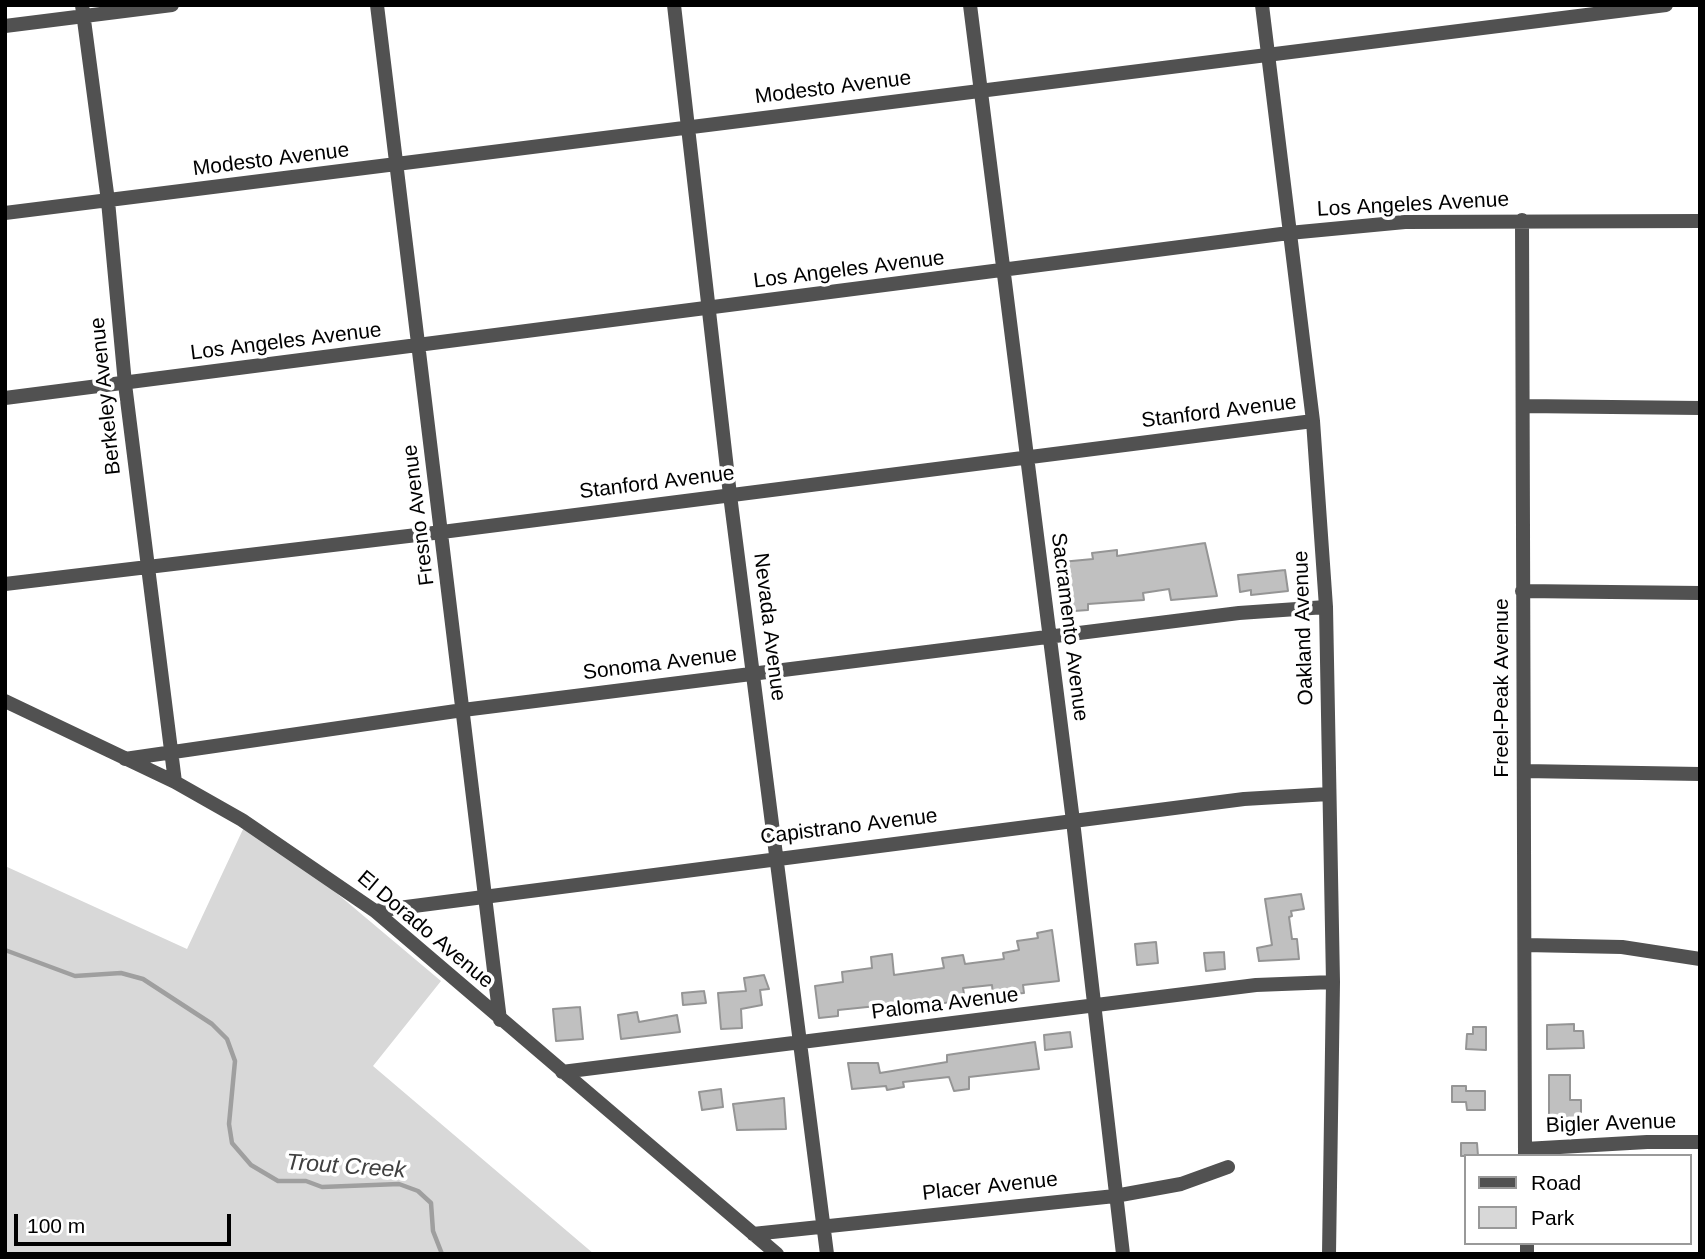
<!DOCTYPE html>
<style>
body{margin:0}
#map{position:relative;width:1705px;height:1259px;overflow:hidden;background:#fff;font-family:Arial,sans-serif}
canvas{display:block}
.frame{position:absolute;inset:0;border:7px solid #000;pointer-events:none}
.legend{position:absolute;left:1464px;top:1154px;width:228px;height:91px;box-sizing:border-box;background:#fff;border:2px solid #999;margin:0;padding:9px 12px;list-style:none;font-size:21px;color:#000}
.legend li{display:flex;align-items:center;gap:14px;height:35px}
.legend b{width:35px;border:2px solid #999}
.scale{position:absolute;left:14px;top:1214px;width:217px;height:32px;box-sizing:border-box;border:4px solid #000;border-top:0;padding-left:9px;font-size:21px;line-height:24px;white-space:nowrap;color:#000;-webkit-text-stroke:5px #fff;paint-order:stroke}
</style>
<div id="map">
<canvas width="1705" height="1259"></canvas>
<div class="frame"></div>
<ul class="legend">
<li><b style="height:9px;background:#515151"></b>Road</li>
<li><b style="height:19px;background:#d8d8d8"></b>Park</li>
</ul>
<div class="scale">100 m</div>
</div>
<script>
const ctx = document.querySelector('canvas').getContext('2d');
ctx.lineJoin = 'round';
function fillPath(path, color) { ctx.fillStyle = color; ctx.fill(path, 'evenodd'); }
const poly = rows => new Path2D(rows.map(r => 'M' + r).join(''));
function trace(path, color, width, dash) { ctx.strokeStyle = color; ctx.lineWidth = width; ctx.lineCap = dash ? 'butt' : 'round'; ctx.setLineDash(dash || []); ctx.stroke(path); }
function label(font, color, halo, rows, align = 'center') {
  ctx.font = font + ' Arial,sans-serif'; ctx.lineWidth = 7; ctx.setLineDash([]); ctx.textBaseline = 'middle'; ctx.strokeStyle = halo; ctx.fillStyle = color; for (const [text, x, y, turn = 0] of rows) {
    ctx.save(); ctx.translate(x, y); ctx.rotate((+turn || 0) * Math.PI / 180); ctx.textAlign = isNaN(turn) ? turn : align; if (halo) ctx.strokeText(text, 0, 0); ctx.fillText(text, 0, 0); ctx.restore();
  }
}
const green = poly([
 [245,825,290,854,441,981,373,1066,594,1254,5,1254,5,866,187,949]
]);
const stream = poly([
 [5,950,75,976,121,973,143,979,212,1024,227,1039,235,1061,229,1124,232,1143,251,1165,278,1181,306,1181,322,1187,399,1184,418,1191,431,1203,433,1231,442,1254]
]);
const building = poly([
 [1205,543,1217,596,1171,600,1169,589,1143,593,1144,600,1088,604,1088,610,1060,612,1061,562,1093,559,1092,553,1117,550,1117,556,1205,543],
 [1285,570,1288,591,1251,595,1251,590,1240,592,1238,575,1285,570],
 [1301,894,1304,909,1291,911,1292,916,1289,917,1292,939,1297,939,1299,959,1259,961,1257,948,1272,945,1265,899,1301,894],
 [1052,930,1059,981,1023,985,1024,993,993,996,992,985,963,988,965,1000,917,1007,916,1002,838,1010,838,1016,819,1018,815,986,843,982,842,972,872,968,871,957,892,954,894,975,944,968,942,958,963,955,965,964,1004,959,1003,953,1019,950,1017,941,1038,938,1037,933,1052,930],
 [1156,942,1158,963,1137,965,1135,944,1156,942],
 [1224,952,1225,969,1206,971,1204,953,1224,952],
 [764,975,769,989,760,990,762,1005,741,1009,742,1028,721,1029,718,993,746,991,744,978,764,975],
 [704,991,706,1003,683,1005,682,993,704,991],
 [580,1007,583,1039,556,1041,553,1009,580,1007],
 [637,1012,639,1022,677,1015,680,1032,621,1039,618,1015,637,1012],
 [1574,1024,1574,1031,1583,1031,1584,1048,1547,1049,1547,1025,1574,1024],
 [1473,1027,1486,1027,1486,1050,1466,1049,1467,1034,1473,1034,1473,1027],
 [1070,1032,1072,1047,1045,1050,1044,1035,1070,1032],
 [1035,1042,1039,1069,969,1077,969,1089,954,1091,949,1077,903,1082,904,1087,887,1090,886,1086,852,1089,848,1063,878,1063,880,1073,947,1062,947,1055,1035,1042],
 [1549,1075,1570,1075,1570,1100,1581,1100,1581,1121,1549,1121,1549,1075],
 [1452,1086,1466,1086,1466,1091,1485,1091,1485,1110,1467,1110,1466,1102,1452,1102,1452,1086],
 [721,1089,723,1107,702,1110,699,1092,721,1089],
 [784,1098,786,1129,737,1130,733,1104,784,1098],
 [1461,1143,1477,1143,1478,1156,1461,1156,1461,1143]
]);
const minor = poly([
 [82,5,108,201,125,384,175,782],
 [377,5,500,1020],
 [674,5,730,495,827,1254],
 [970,5,1073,821,1123,1254],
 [1262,5,1313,421,1326,607,1333,982,1329,1254],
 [5,26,172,5],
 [5,213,1666,5],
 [1522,220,1525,1156],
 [5,398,1289,233,1405,222,1700,221],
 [1524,406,1700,408],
 [5,584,442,532,1313,421],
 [1522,591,1700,593],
 [5,701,175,782,242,820,375,911,777,1254],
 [125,759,463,710,1239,613,1326,607],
 [1524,771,1700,774],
 [375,911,1244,799,1329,794],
 [1525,945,1622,947,1700,959],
 [562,1072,1256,985,1333,982],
 [1525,1149,1647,1142,1700,1142],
 [753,1234,1115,1196,1181,1184,1228,1167],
 [1527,1243,1527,1254]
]);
const streetNames = [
 ["Modesto Avenue",833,88,-7],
 ["Modesto Avenue",271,160,-7],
 ["Los Angeles Avenue",1413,205,-3],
 ["Los Angeles Avenue",849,270,-7],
 ["Los Angeles Avenue",286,342,-7],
 ["Berkeley Avenue",106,396,-96],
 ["Stanford Avenue",1219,412,-7],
 ["Stanford Avenue",657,483,-7],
 ["Fresno Avenue",419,515,-97],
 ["Nevada Avenue",769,627,83],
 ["Sacramento Avenue",1069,627,83],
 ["Oakland Avenue",1304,628,-92],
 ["Sonoma Avenue",660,664,-7],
 ["Freel-Peak Avenue",1502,688,-90],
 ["Capistrano Avenue",849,827,-7],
 ["El Dorado Avenue",425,930,40],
 ["Paloma Avenue",945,1004,-7],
 ["Bigler Avenue",1611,1124,-2],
 ["Placer Avenue",990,1187,-6]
];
const waterNames = [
 ["Trout Creek",346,1167,4]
];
fillPath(green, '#d8d8d8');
trace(stream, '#9f9f9f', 4.5);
fillPath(building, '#c0c0c0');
trace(building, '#959595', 2);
trace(minor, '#515151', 14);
label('21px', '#000', '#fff', streetNames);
label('italic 23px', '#404040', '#fff', waterNames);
</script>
